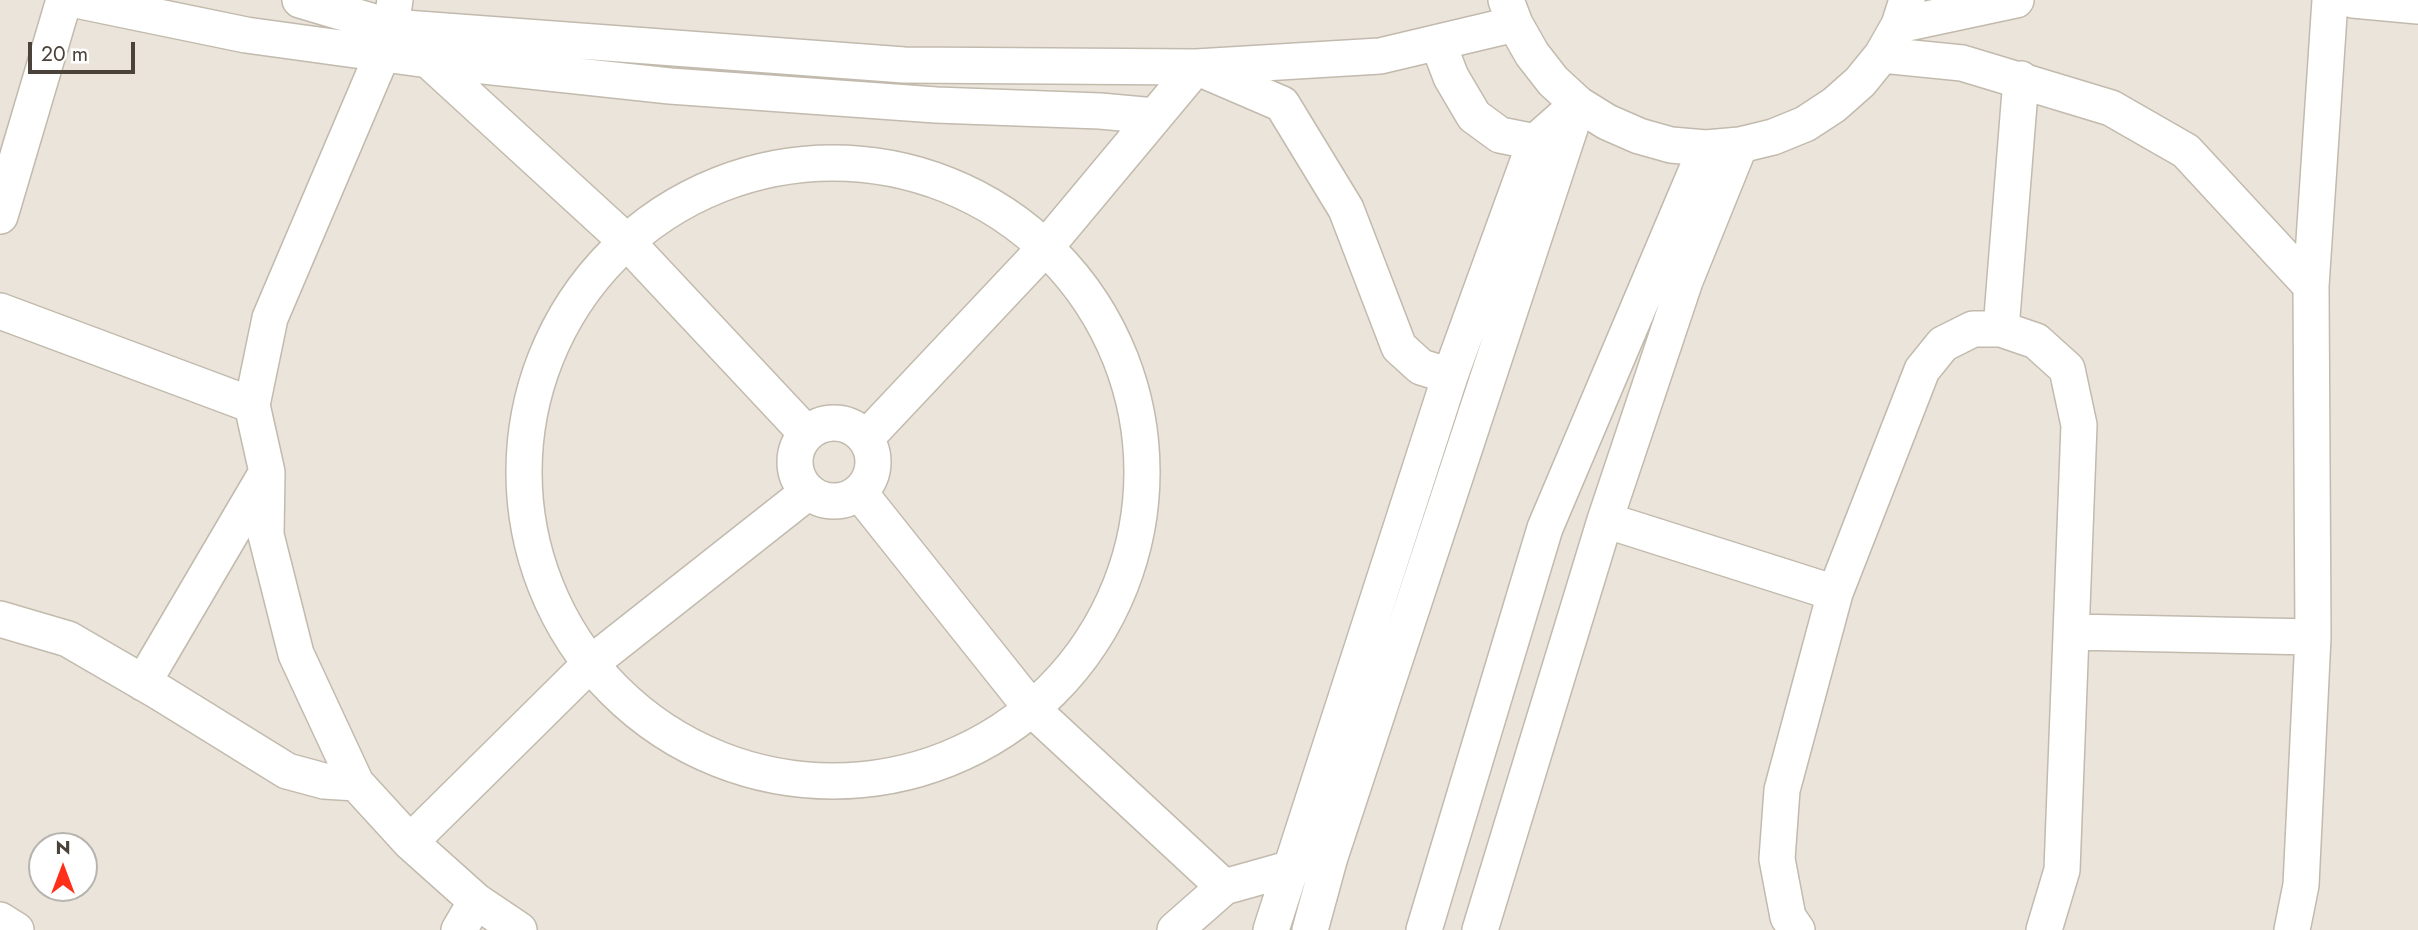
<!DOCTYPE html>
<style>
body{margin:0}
#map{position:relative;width:2418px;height:930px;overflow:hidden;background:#f6f2ec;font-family:Jost,sans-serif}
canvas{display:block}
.north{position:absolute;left:28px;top:832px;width:70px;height:70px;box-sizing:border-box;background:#fff;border:2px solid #b7b4b0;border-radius:50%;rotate:0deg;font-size:19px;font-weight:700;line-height:28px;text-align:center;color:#4b4339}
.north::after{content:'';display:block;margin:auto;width:24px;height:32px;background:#ff2f1a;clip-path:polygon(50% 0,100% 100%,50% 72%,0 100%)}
.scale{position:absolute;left:28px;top:42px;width:107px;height:32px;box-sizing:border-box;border:4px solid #4b4339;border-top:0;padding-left:9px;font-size:21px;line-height:24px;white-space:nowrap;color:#4b4339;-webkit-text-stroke:5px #fff;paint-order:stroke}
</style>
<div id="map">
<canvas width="2418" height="930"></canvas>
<div class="north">N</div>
<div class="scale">20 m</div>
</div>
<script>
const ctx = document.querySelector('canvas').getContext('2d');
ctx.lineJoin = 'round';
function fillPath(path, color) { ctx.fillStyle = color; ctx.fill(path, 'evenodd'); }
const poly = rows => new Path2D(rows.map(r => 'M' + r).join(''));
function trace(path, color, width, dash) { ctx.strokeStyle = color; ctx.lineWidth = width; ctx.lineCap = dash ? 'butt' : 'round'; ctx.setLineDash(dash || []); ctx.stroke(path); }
const residential = poly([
 [0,0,2418,0,2418,930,0,930],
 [42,846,84,846,84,888,42,888]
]);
const street = poly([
 [76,0,246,35,428,60,670,86,936,105,1100,111,1155,116],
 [300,0,391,27,904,65,1196,67,1380,56,1515,24],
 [395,0,391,27,382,55,270,318,252,405,267,472,266,535,296,654,356,783,410,842,476,901,519,930],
 [1506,0,1515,24,1532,54,1553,81,1578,104,1607,122,1639,136,1671,145,1706,148,1740,145,1773,137,1805,124,1834,105,1860,82,1882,55,1899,25,1907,0],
 [2353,0,2418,6],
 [1899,25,2016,0],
 [1438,43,1451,77,1474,116,1500,135,1535,142],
 [1882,55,1962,63,2111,108,2186,151,2311,286,2313,637,2301,885,2292,930],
 [425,57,627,242,806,433],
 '524 472a309 309 0 1 1 618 0a309 309 0 1 1-618 0Z',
 [0,216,64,0],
 [2311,286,2330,0],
 [0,311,252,405],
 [2001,329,2021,79],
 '795 462a39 39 0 1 1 78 0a39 39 0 1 1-78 0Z',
 [866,438,1045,248,1196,67,1282,104,1346,209,1399,347,1421,367,1450,376],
 [859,492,1032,709,1224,887],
 [1605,520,1835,593],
 [0,619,68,639,161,693,287,771,324,781,356,783],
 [2072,632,2313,637],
 [143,683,267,472],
 [410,842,590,664,808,492],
 [0,920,16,930],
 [459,930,476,901],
 [1175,930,1224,887,1306,864],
 [1271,930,1450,376,1535,142,1578,104],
 [1310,930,1330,857,1578,104],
 [1424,930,1545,528,1706,148],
 [1480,930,1605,520,1685,281,1740,145],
 [1797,930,1788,917,1777,859,1782,790,1835,593,1922,370,1943,344,1973,329,2001,329,2036,341,2067,369,2079,425,2062,870,2044,930]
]);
fillPath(residential, '#eae4da');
trace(street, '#c2baad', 38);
trace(street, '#fff', 35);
</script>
